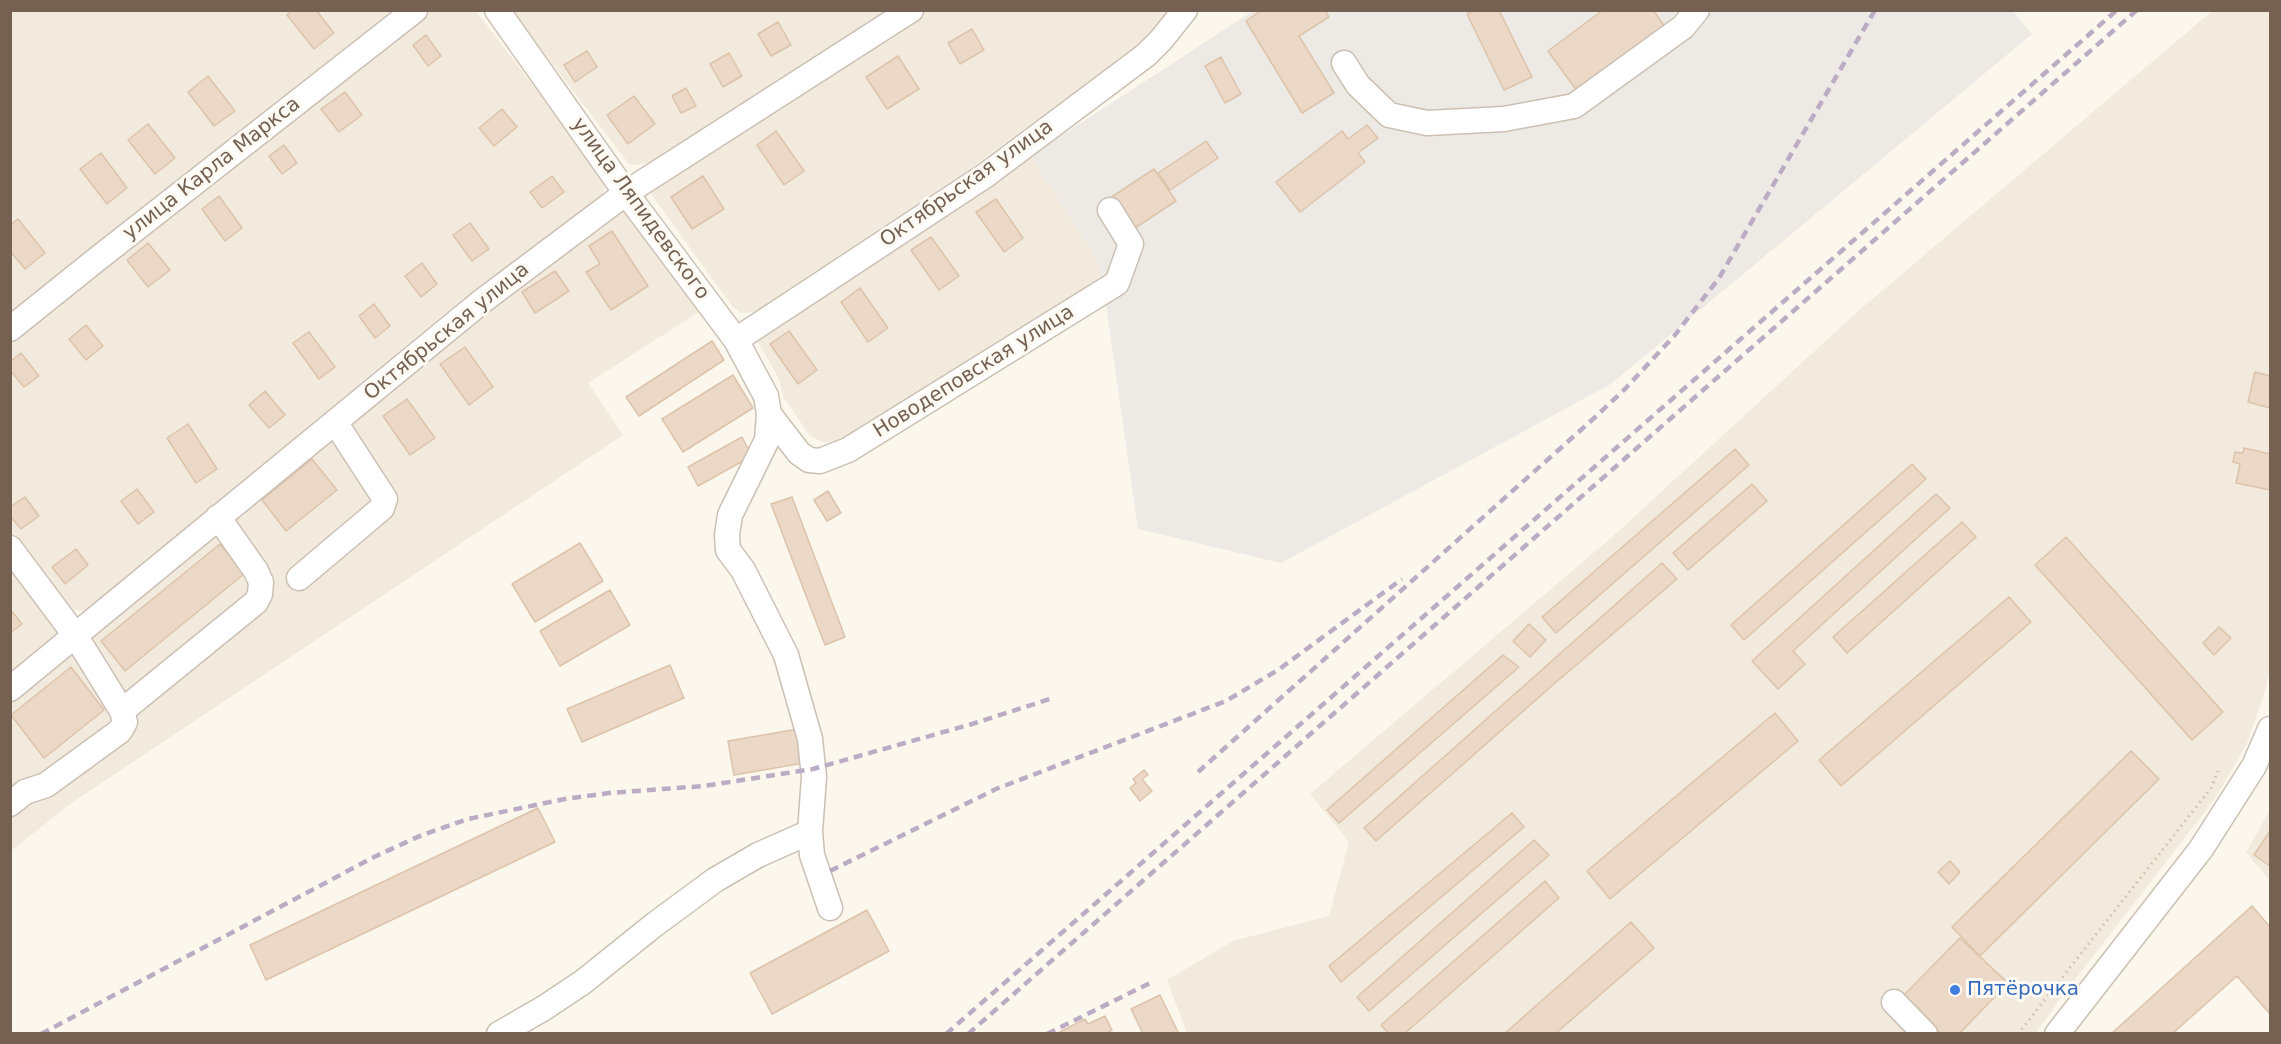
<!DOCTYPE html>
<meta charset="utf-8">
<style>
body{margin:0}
#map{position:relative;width:2281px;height:1044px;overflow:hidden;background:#fbf7ed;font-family:"DejaVu Sans",sans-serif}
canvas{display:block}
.frame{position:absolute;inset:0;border:12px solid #746152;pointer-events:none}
</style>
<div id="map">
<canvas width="2281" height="1044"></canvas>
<div class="frame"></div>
</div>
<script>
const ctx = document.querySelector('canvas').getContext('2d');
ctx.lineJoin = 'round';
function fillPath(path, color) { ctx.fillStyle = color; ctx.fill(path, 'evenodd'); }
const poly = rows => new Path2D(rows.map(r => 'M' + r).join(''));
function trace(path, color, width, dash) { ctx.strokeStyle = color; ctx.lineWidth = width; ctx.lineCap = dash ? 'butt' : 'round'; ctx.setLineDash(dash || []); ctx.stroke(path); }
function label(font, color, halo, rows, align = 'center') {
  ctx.font = font + ' "DejaVu Sans",sans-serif'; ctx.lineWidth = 6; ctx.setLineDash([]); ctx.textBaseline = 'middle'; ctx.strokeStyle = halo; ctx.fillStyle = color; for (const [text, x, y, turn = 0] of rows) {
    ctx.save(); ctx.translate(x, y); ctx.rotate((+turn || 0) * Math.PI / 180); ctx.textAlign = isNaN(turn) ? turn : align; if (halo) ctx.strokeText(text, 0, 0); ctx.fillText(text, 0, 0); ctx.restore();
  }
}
const residential = poly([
 [11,11,397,11,11,318],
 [427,11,476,11,602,175,605,188,601,198,456,304,86,610,74,611,66,606,11,533,10,338],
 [512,11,896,11,713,128,647,163,637,165,629,164],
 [926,11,1170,11,1152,33,1134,48,971,168,754,312,741,313,732,306,651,194,652,187,657,180],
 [2212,11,2270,11,2270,670,2264,695,2247,743,2214,800,2060,999,2036,1033,1187,1033,1167,980,1233,941,1329,916,1349,842,1310,794,1611,538,1856,313],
 [1030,156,1095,256,1102,277,858,432,837,441,822,442,810,436,783,396,779,379,757,340],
 [623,204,702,310,588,383,623,435,70,804,11,851,11,697,326,437],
 [10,560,58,629,54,638,10,675],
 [2270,810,2270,881,2246,852]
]);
const industrial = poly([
 [2012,10,2032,34,1611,384,1281,563,1138,529,1102,277,1095,256,1030,156,1253,11]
]);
const building = poly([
 [293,10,316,10,334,33,314,49,287,15,293,10],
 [1262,10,1325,10,1329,17,1299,36,1334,93,1302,113,1246,21,1262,10],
 [1474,10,1499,10,1532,77,1504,90,1467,14,1474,10],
 [1603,10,1653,10,1668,31,1580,95,1548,51,1603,10],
 [778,22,791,45,771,56,758,34,778,22],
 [972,29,984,50,960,64,948,43,972,29],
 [426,35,441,56,428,66,413,45,426,35],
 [587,51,597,67,575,82,564,65,587,51],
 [729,53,742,76,723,87,710,64,729,53],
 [898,56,919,89,887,109,866,77,898,56],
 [1221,57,1241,94,1225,103,1205,66,1221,57],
 [208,76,235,111,214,126,188,92,208,76],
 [686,88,696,106,681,113,672,96,686,88],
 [345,92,362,115,339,132,321,109,345,92],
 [634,96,655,124,628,144,607,115,634,96],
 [502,109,517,127,494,146,479,128,502,109],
 [148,124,175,158,155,174,128,140,148,124],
 [1367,125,1378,138,1358,153,1365,162,1300,212,1276,182,1342,131,1348,139,1367,125],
 [776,131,804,171,784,185,757,145,776,131],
 [1206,141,1218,158,1170,190,1158,173,1206,141],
 [284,145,297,163,282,174,269,156,284,145],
 [101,153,127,188,107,204,80,169,101,153],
 [1154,169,1176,201,1132,230,1110,198,1154,169],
 [552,176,564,192,542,208,530,192,552,176],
 [703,176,724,209,692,229,671,197,703,176],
 [219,196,242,228,225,241,202,209,219,196],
 [996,199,1023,238,1004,252,976,212,996,199],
 [18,219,45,253,25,269,10,251,10,225,18,219],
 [470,223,489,249,472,261,453,235,470,223],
 [612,231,648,286,611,310,586,272,600,264,589,246,612,231],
 [931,237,959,276,939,290,911,250,931,237],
 [148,243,170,270,148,287,127,260,148,243],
 [422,263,437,284,421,297,405,276,422,263],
 [555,271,569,291,535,313,522,292,555,271],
 [860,288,888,328,868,342,841,302,860,288],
 [374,304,390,326,375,338,359,316,374,304],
 [86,325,103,346,86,360,69,339,86,325],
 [789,331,817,370,798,384,770,344,789,331],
 [309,332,335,367,319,379,293,343,309,332],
 [712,341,724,360,639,416,626,397,712,341],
 [465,347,493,387,469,405,440,364,465,347],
 [21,353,39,376,24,387,10,370,10,362,21,353],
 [2255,372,2270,376,2270,408,2248,402,2255,372],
 [733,375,753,408,683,452,662,419,733,375],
 [265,391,285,415,269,428,249,405,265,391],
 [407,399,435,438,410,455,383,416,407,399],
 [188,424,217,469,196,483,167,438,188,424],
 [742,437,752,456,698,486,688,467,742,437],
 [2244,448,2270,454,2270,490,2236,483,2240,464,2233,462,2235,452,2243,453,2244,448],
 [1735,449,1749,465,1556,633,1542,617,1735,449],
 [312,459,337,490,286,531,262,500,312,459],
 [1912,464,1926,479,1744,640,1731,625,1912,464],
 [1752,484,1767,501,1688,570,1673,553,1752,484],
 [137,489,154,512,138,524,121,501,137,489],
 [828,491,841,513,827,521,814,500,828,491],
 [1936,494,1950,508,1793,651,1805,664,1778,689,1752,661,1936,494],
 [25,497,39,516,21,529,10,516,10,507,25,497],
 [792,497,845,637,825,645,771,504,792,497],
 [1962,522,1976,537,1847,653,1833,637,1962,522],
 [2066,537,2223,712,2192,740,2035,565,2066,537],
 [580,543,603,581,535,622,512,584,580,543],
 [220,544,244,574,125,671,101,641,220,544],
 [76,549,88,565,65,584,52,567,76,549],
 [1662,563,1677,579,1554,684,1376,841,1364,828,1662,563],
 [610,590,630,625,560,666,540,631,610,590],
 [2009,597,2031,622,1841,786,1819,760,2009,597],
 [10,609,22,624,10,633,10,609],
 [1529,624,1546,640,1530,657,1513,641,1529,624],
 [2219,627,2231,638,2214,655,2203,643,2219,627],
 [1503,655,1519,667,1339,823,1327,810,1503,655],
 [670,665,684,698,582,742,567,709,670,665],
 [71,667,104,710,44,758,11,715,71,667],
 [1775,713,1798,741,1610,899,1587,871,1775,713],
 [798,729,804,763,734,775,728,741,798,729],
 [2131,751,2159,779,1980,956,1952,927,2131,751],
 [1144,770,1148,775,1142,779,1152,791,1140,801,1130,788,1136,783,1133,779,1144,770],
 [538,808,555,842,266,980,250,945,538,808],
 [1512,813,1524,827,1341,982,1329,966,1512,813],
 [2270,831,2270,866,2254,855,2270,831],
 [1534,840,1549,855,1369,1011,1357,997,1534,840],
 [1950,861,1960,872,1949,884,1938,872,1950,861],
 [1545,881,1559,898,1404,1034,1389,1034,1381,1025,1545,881],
 [2252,906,2270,927,2270,1014,2237,976,2172,1034,2111,1034,2252,906],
 [867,910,889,951,772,1014,750,973,867,910],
 [1631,922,1654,948,1555,1034,1504,1034,1631,922],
 [1960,938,2008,983,1959,1034,1941,1034,1903,996,1960,938],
 [1160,995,1179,1034,1143,1034,1131,1009,1160,995],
 [1105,1016,1112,1030,1105,1034,1056,1034,1085,1019,1088,1024,1105,1016]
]);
const path = poly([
 [2018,1034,2211,788,2218,771]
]);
const minor = poly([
 [497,10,626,193,736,340,766,396,769,414,767,440,730,515,727,535,728,550,743,570,786,655,810,739,814,777,810,832,758,855,715,880,654,925,583,982,544,1008,499,1034],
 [1344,63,1358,85,1389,115,1427,123,1504,119,1574,106,1683,27,1697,10],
 [10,329,96,260,415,10],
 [736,340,986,175,1146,55,1161,40,1185,10],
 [769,414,799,453,809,460,820,461,848,450,1117,283,1131,244,1110,210],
 [10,548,75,635,122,711,125,722,120,731,46,785,25,792,10,804],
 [299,578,382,508,385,499,335,422],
 [10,689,481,302,626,193,911,10],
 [122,711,256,602,260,594,261,582,256,571,218,517],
 [810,832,812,855,830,908],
 [1894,1002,1925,1034],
 [2057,1034,2201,849,2254,766,2270,729]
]);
const rail = poly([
 [1198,772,1592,420,1625,389,1675,335,1719,278,1875,10],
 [830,871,996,789,1226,701,1278,670,1402,579],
 [41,1034,374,857,422,835,468,819,565,799,609,793,704,786,813,769,972,724,1053,698],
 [946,1034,2117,10],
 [968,1034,2137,10],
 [1047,1034,1152,982]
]);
const markers = [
 [1955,990,6,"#3f7fe0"]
];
const streetNames = [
 ["улица Карла Маркса",212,169,-38],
 ["Октябрьская улица",967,184,-35],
 ["улица Ляпидевского",640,209,54],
 ["Октябрьская улица",447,332,-39],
 ["Новодеповская улица",974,372,-32]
];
const shopNames = [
 ["Пятёрочка",1967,990]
];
fillPath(residential, '#f2eadc');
fillPath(industrial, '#edeae5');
fillPath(building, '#ebd8c6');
trace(building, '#ddc3aa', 1.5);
trace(minor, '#ccc0b4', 27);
trace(path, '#d2beab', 3, [1.5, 4.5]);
trace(minor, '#fff', 24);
trace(rail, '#bbabc4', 4.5, [9, 6]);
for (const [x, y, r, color] of markers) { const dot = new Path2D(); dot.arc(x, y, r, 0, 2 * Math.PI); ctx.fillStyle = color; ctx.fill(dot); trace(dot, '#fdfaf3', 2); }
label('20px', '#746152', '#fdfaf3', streetNames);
label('20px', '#366cbe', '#fdfaf3', shopNames, 'left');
</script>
